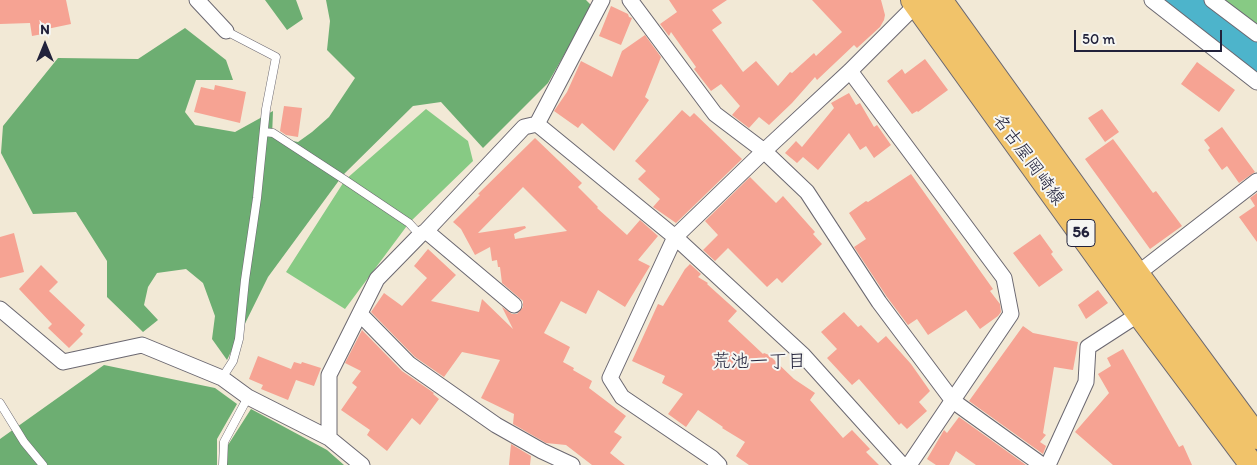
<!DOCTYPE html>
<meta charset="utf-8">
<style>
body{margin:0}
#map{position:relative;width:1257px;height:465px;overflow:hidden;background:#f2e9d6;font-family:Itim,sans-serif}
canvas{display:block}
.north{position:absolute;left:20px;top:20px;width:50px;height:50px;-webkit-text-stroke:4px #f6f6f2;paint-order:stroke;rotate:0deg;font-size:14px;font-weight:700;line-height:20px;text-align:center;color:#22223b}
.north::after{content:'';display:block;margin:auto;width:18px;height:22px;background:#22223b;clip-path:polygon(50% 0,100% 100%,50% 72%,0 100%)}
.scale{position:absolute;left:1074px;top:30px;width:148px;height:22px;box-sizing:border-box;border:2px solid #22223b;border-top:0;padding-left:6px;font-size:15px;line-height:18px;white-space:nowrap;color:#22223b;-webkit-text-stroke:4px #f6f6f2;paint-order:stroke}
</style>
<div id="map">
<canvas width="1257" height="465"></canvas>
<div class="north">N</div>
<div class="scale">50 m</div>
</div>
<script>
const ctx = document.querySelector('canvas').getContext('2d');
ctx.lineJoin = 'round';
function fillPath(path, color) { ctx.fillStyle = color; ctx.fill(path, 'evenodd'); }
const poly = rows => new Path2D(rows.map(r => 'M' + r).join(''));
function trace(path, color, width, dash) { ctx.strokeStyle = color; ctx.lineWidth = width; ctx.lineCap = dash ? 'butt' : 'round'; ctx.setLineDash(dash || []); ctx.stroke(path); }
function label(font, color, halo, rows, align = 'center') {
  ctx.font = font + ' Itim,"Klee One",sans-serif'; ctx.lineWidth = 4; ctx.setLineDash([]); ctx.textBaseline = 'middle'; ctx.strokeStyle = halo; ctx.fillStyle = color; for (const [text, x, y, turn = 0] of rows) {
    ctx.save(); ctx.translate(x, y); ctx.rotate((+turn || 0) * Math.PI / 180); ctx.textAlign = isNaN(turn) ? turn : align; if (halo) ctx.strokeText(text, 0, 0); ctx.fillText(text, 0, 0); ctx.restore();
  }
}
const green = poly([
 [1217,0,1257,0,1257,28],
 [426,109,468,141,473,161,409,223,345,309,286,272,345,180]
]);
const forest = poly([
 [265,0,296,0,303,19,287,30],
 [326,0,586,0,592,6,548,83,483,148,441,102,413,106,343,175,268,277,227,360,212,339,215,316,203,283,186,269,157,273,148,287,144,305,158,320,143,332,107,297,107,261,76,212,33,214,1,153,3,126,58,58,138,59,185,28,226,60,233,80,196,80,185,112,195,125,235,132,273,111,272,137,298,142,312,132,329,117,355,78,327,50,330,21],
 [104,365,215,388,237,404,217,439,217,465,0,465,0,439],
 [251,409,327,450,344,465,227,465,228,445]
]);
const river = poly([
 [1177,0,1257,63]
]);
const building = poly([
 [0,0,66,0,71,24,47,29,48,33,32,36,30,23,0,24],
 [669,0,727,0,712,10,722,23,712,30,743,72,756,61,778,86,790,72,792,73,814,53,816,56,842,32,812,0,881,0,885,15,884,20,880,27,857,48,854,45,817,80,815,77,792,103,769,125,759,117,749,128,732,115,740,106,721,84,711,91,694,69,696,67,671,32,669,36,660,24,677,12],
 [611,6,628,14,629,17,632,18,621,45,599,36],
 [645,35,661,57,645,97,649,100,614,151,582,123,578,128,554,111,567,92,581,61,612,77,622,51],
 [925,59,948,90,918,112,917,111,912,114,887,81,902,69,905,74],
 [1197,62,1235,90,1219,112,1181,84],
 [215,85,246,92,240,123,194,112,201,87,214,90],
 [849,93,856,105,860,103,874,127,877,125,891,145,874,158,866,146,860,150,849,133,818,170,803,157,797,163,785,153,796,141,802,147,834,108,831,103],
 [284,106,302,108,298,137,286,135,280,131],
 [1102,109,1119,132,1105,142,1088,118],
 [682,110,690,117,694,113,742,159,676,223,653,207,660,199,638,179,646,171,635,161],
 [1222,127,1255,172,1239,183,1227,166,1222,170,1208,150,1210,148,1204,140],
 [535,138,582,183,578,187,598,207,597,208,627,235,640,220,658,236,638,260,650,266,625,307,598,290,586,314,561,301,544,333,570,347,563,362,574,368,573,370,592,381,589,388,626,416,614,432,622,437,610,453,625,465,592,465,566,445,546,443,513,424,514,414,481,398,500,360,462,352,444,377,415,357,371,312,384,293,402,306,427,278,414,266,428,249,456,275,431,301,479,312,482,299,513,329,502,307,512,314,517,314,523,307,523,301,502,283,500,267,498,267,497,260,492,261,490,247,475,255,461,229,453,222,480,195,478,194],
 [523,187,567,231,515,239,514,234,526,228,525,226,478,233],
 [1113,139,1153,193,1156,191,1182,226,1150,249,1085,159],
 [911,174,993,289,990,291,1000,304,1001,312,998,316,980,329,966,310,928,335,917,319,908,325,887,297,854,247,866,239,849,213,866,201,868,202],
 [750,177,776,203,783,196,815,232,813,234,822,244,782,283,777,278,767,287,728,248,715,261,703,250,718,235,705,221],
 [1257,193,1257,242,1239,217,1255,206,1250,198],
 [14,233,24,272,0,278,0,237],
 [1040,234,1053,252,1051,254,1063,270,1039,287,1013,253],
 [690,264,701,274,698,277,708,283,707,284,737,311,728,321,763,354,764,353,769,355,794,379,815,393,810,400,843,438,852,430,870,449,866,452,879,465,749,465,736,456,745,442,722,428,723,427,698,410,686,427,668,414,683,394,662,383,665,376,632,361,658,304,663,306,685,269],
 [41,265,58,282,49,291,85,325,80,331,83,334,69,348,48,328,52,324,19,289],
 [1098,290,1108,303,1086,319,1078,305],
 [844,312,858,327,861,325,878,343,886,336,911,364,930,391,919,402,927,411,907,429,901,423,899,425,859,379,852,385,827,358,837,349,821,332],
 [1023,326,1033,333,1078,342,1073,370,1054,367,1043,433,1046,435,1040,442,1046,446,1043,454,969,401],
 [362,330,402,371,434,393,433,394,439,399,420,425,412,418,387,451,367,435,370,430,341,410,357,387,352,383,361,371,345,363],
 [1123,349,1179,447,1183,445,1192,465,1113,465,1075,432,1109,393,1098,374,1111,366,1107,358],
 [258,356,291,369,294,362,301,364,302,362,321,368,314,386,296,380,288,400,261,389,263,385,249,379],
 [959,417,1026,465,976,465,956,451,949,465,936,465,927,459,944,430,947,433],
 [511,444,531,456,530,465,509,465]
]);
const service = poly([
 [264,132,273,133,345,180,409,223,420,235],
 [222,378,233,361,239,339,245,280,257,198,266,109,276,57,226,31],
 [0,403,24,442,43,465],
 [223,465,224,442,248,397]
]);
const minor = poly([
 [197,0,226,31],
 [630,0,715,114,764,151,807,192,879,302,953,401,1042,465],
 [1152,0,1257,82],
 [1212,0,1257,34],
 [850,71,1004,278,1011,314,909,465],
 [537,124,675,237,803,355,902,465],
 [426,231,514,305],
 [1137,274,1257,181],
 [0,309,63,362,142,345,222,378,248,397,329,438,362,465],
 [360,314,409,364,496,425,542,451,572,465],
 [329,438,329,375,377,279,420,235,426,231,524,127,537,124,602,0],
 [719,465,712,458,622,397,610,378,675,237,764,151,850,71,916,5],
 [1048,465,1086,382,1088,347,1139,314]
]);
const primary = poly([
 [913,0,1139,314,1252,465],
 [940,0,1137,274,1257,437]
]);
const shields = [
 [1081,233,28]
];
const shieldNames = [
 ["56",1081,233]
];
const streetNames = [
 ["名古屋岡崎線",1028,160,54]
];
const neighbourhoodNames = [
 ["荒池一丁目",759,362]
];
fillPath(green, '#87ca84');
fillPath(forest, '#6dae72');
trace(river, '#4db4cb', 35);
fillPath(building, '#f6a393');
trace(service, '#6b6871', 9);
trace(minor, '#6b6871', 17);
trace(primary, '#6b6871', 26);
trace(service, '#fff', 8);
trace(minor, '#fff', 15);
trace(primary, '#f1c36a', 24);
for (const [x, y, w] of shields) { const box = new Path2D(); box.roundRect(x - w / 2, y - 13.5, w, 27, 4); ctx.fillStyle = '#f6f6f2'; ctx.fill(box); trace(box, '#22223b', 1); }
label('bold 16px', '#22223b', null, shieldNames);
label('18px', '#22223b', '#f6f6f2', streetNames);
label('19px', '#22223b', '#f6f6f2', neighbourhoodNames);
</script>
